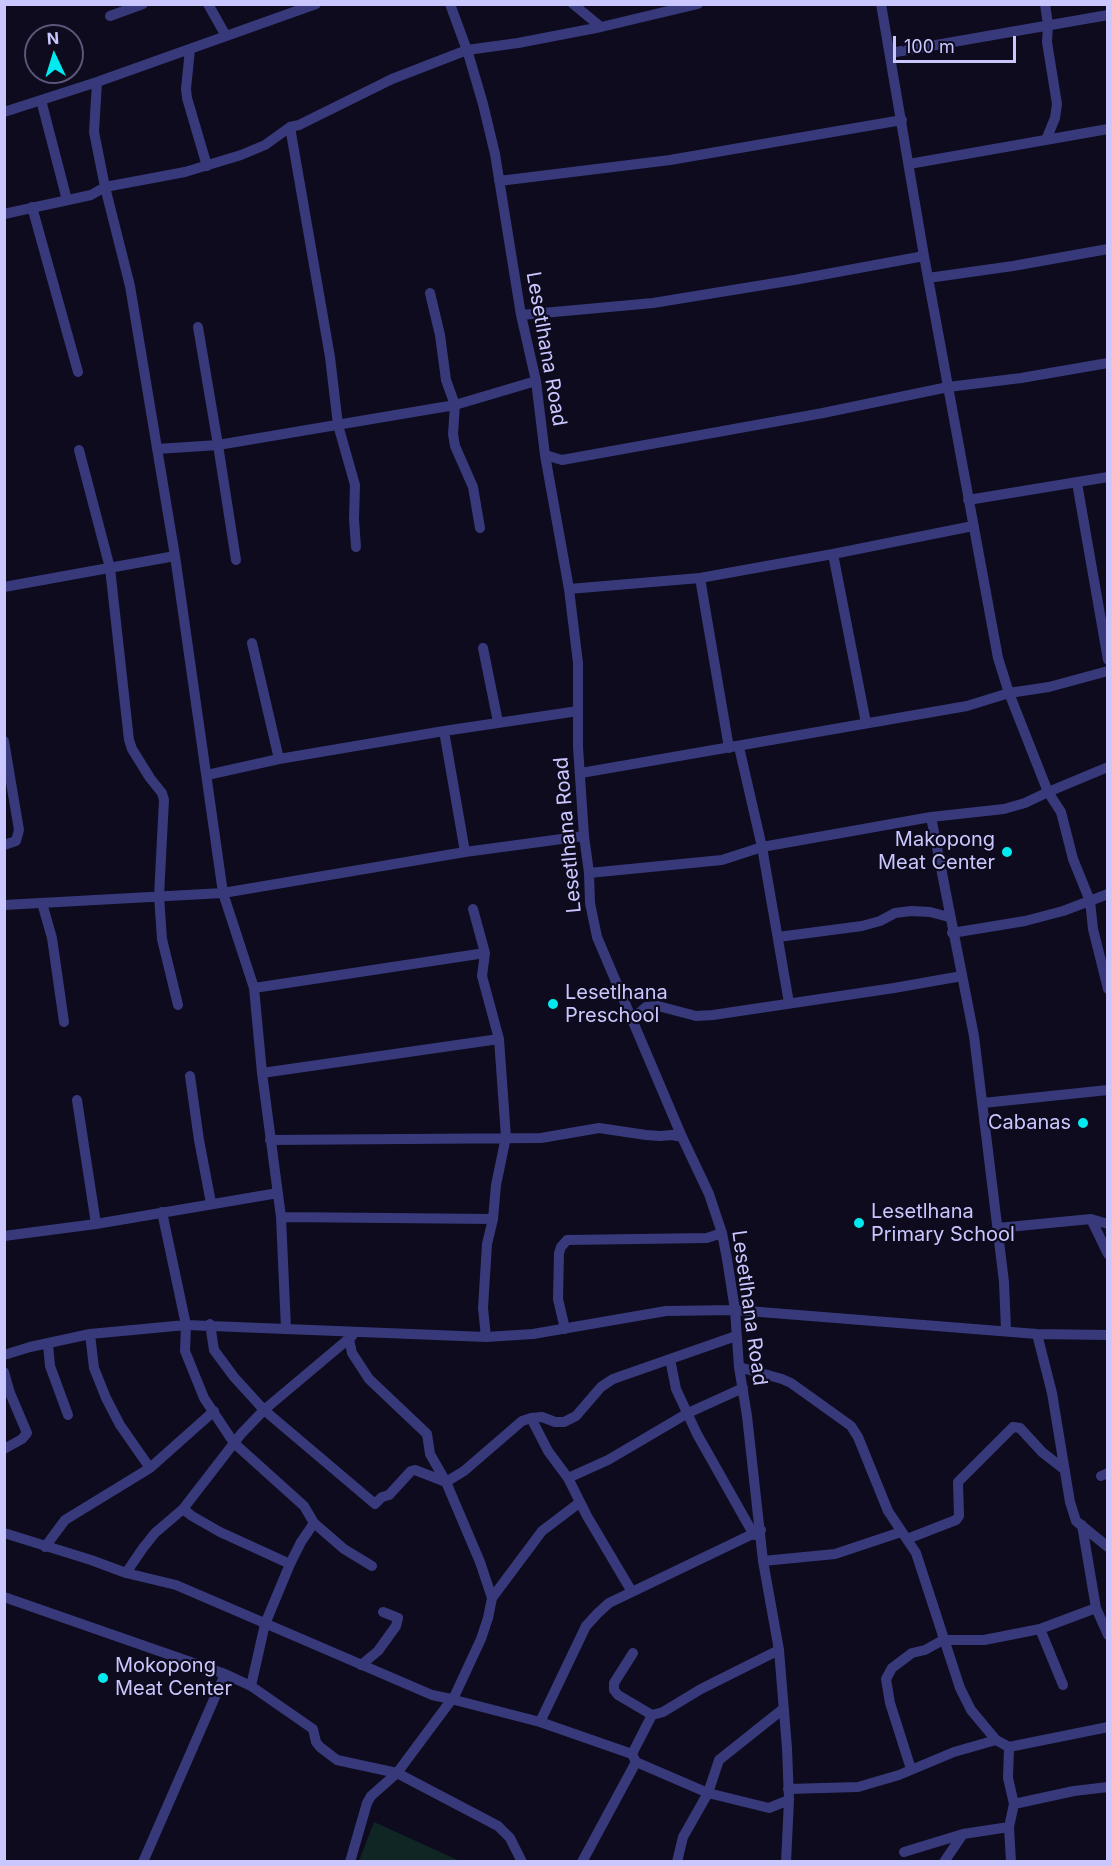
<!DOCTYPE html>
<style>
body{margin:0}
#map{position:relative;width:1112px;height:1866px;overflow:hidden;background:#0d0b1d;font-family:Inter,sans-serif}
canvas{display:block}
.frame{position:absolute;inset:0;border:6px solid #cac7ff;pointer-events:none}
.north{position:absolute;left:24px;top:24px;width:60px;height:60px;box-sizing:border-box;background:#0d0b1d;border:2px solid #595677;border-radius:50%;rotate:356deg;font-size:16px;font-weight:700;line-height:24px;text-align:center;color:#cac7ff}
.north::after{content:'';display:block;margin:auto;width:21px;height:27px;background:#02eaf0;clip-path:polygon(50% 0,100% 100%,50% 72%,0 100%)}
.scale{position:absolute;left:893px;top:36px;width:123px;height:27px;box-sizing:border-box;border:3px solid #cac7ff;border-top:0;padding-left:8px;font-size:18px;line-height:21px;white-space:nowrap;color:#cac7ff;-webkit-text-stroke:4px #0d0b1d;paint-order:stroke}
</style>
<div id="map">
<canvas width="1112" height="1866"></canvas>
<div class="frame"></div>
<div class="north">N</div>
<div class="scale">100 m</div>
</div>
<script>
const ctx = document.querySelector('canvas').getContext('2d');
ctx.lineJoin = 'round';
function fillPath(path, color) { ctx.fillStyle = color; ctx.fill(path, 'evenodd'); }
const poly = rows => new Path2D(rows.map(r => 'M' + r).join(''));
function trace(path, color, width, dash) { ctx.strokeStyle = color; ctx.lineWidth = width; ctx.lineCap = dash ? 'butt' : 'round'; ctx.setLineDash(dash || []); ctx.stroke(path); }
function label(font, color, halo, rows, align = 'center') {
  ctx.font = font + ' Inter,sans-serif'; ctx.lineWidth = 4.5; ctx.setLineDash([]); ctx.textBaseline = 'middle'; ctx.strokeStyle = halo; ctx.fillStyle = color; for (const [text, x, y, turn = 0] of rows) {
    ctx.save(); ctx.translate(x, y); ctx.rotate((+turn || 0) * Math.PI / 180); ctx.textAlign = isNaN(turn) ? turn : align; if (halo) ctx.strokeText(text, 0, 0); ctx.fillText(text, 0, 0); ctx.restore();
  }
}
const green = poly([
 [374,1822,460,1861,359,1861]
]);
const minor = poly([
 [208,4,226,36],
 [450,4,468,53,483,104,495,154,521,315,536,381,545,455,569,589,578,663,578,747,584,836,589,873,590,903,597,937,682,1137,709,1194,722,1233,727,1259,735,1310,739,1367,747,1416,763,1561,779,1650,787,1748,789,1800,786,1862],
 [573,4,601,27],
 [881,4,924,256,998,658,1009,693,1048,792,1061,812,1073,859,1090,901,1093,929,1108,989],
 [1045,4,1048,25,1047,42,1057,104,1055,118,1046,140],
 [110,16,143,4],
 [190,49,186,89,187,98,207,166],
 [890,53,1108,15],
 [97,82,94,132,105,187,130,286,175,556,223,893,254,988,262,1073,281,1217,286,1329],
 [41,100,67,200],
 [4,112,97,82,316,4],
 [290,127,330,357,338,425,355,485,354,519,356,547],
 [909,164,1108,129],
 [499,181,670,160,902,120],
 [32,207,78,372],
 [4,214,91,195,105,187,185,172,241,155,265,145,290,127,299,125,392,79,467,50,518,43,601,27,698,4],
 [928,278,1013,266,1108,249],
 [430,293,440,335,446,380,455,405,453,434,455,446,473,487,480,528],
 [521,315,653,303,794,280,924,256],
 [198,327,218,445,236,560],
 [157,449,218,445,455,405,536,381],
 [79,450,110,568,129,740,132,749,150,778,162,793,164,800,159,896,162,939,178,1005],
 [545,455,562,460,823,413,948,387,1021,378,1108,363],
 [1077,483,1108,660],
 [968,500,1108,477],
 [833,554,866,723],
 [700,578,729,748],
 [4,587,175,556],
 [569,589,700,578,833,554,973,526],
 [252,643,279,759],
 [483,648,498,722],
 [444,731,465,852],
 [4,741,19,830,16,841,4,845],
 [739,747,762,847,789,1003],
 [581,773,967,706,1009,693,1049,687,1108,671],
 [207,775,279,759,444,731,578,711],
 [931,817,974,1036,1004,1282,1006,1330],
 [589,873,722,860,762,847,931,817,1004,809,1025,803,1048,792,1108,767],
 [42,903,52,938,64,1022],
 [4,905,223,893,465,852,584,836],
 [473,909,485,953,482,976,499,1039,506,1137,496,1185,493,1219,487,1244,483,1308,486,1337],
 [952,933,1025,921,1063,911,1108,894],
 [778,937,862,926,880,921,895,913,911,911,930,912,949,917],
 [254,988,485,953],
 [632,1019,646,1007,658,1006,696,1016,713,1015,894,988,962,976],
 [262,1073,499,1039],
 [190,1076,199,1140,211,1203],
 [77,1100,96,1224],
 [983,1103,1108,1090],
 [270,1140,541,1138,599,1128,646,1135,660,1136,672,1135,682,1137],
 [162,1212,186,1325,185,1351,204,1398,234,1443,304,1506,314,1523,344,1549,372,1566],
 [281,1217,493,1219],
 [1091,1219,1108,1224],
 [998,1228,1091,1219,1108,1254],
 [4,1236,96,1224,278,1193],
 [210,1324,214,1350,234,1377,264,1410,375,1504,382,1497,389,1495,411,1471,415,1470,446,1482,464,1471,522,1421,531,1418,542,1417,555,1422,564,1422,576,1416,601,1387,613,1379,736,1336],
 [565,1329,558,1299,559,1253,561,1247,567,1240,707,1238,722,1233],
 [90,1334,94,1368,106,1398,120,1425,150,1468],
 [1037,1334,1052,1393,1070,1502,1076,1521,1108,1547],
 [349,1339,352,1353,369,1379,427,1434,430,1454,446,1482,480,1562,492,1598,488,1618,481,1639,455,1695,397,1773,371,1796,367,1803,350,1862],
 [48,1344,50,1366,68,1415],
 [4,1355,30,1347,90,1334,186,1325,486,1337,533,1334,666,1311,735,1310,1037,1334,1108,1335],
 [670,1359,676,1389,697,1434,754,1535],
 [739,1367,782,1379,791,1383,851,1426,858,1437,888,1511,916,1553,960,1688,971,1710,996,1740],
 [4,1372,10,1393,27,1433,22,1439,4,1449],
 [531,1418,548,1451,568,1478,587,1516,632,1592],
 [1101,1476,1108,1473],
 [568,1478,608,1460,688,1413,743,1388],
 [183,1509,192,1516,220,1532,290,1564],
 [1082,1525,1096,1608,1108,1635],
 [4,1533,91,1560,126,1573,176,1585,432,1695,451,1699,540,1722,632,1754,636,1762,708,1793,769,1808,789,1800],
 [907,1539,956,1520,959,1516,958,1482,1013,1427,1020,1428,1042,1452,1065,1470],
 [45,1547,65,1520,150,1468,214,1411],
 [763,1561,835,1554,901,1532],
 [126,1573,143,1548,155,1533,183,1509,241,1434,264,1410,352,1336],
 [4,1597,225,1674,251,1686,313,1729,316,1742,320,1747,337,1760,397,1773,498,1826,510,1838,522,1862],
 [492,1598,542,1531,579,1503],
 [1040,1629,1096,1608],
 [633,1653,614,1683,614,1690,618,1695,652,1715,663,1712,701,1689,779,1650],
 [361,1665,378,1651,396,1626,398,1618,383,1612],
 [251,1686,265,1624,290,1564,301,1542,314,1523],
 [540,1722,586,1626,598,1613,609,1603,761,1530],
 [1009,1747,1008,1778,1014,1804,1009,1827,1011,1862],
 [632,1754,652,1715],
 [911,1769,890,1703,886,1679,892,1668,912,1653,925,1650,943,1640,984,1640,1040,1629,1063,1685],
 [788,1789,858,1787,899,1775,954,1752,996,1740,1009,1747,1108,1727],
 [1014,1804,1074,1791,1108,1787],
 [904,1852,963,1834],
 [143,1862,225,1674],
 [582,1862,636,1762],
 [677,1862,683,1837,708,1793,719,1760,783,1709],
 [944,1862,963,1834,1009,1827]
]);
const markers = [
 [1007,852,6,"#02eaf0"],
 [553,1004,6,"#02eaf0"],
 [1083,1123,6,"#02eaf0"],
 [859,1223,6,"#02eaf0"],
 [103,1678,6,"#02eaf0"]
];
const streetNames = [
 ["Lesetlhana Road",546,349,80],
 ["Lesetlhana Road",568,835,-95],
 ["Lesetlhana Road",749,1308,82]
];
const poiNames = [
 ["Makopong",995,840,"right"],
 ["Meat Center",995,863,"right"],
 ["Lesetlhana",565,993],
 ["Preschool",565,1016],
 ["Cabanas",1071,1123,"right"],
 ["Lesetlhana",871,1212],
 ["Primary School",871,1235],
 ["Mokopong",115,1666],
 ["Meat Center",115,1689]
];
fillPath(green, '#0f2624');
trace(minor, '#37397b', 10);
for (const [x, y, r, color] of markers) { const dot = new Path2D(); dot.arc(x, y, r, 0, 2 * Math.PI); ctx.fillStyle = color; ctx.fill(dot); trace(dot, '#0d0b1d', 2); }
label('20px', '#cac7ff', '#0d0b1d', streetNames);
label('20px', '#cac7ff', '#0d0b1d', poiNames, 'left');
</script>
